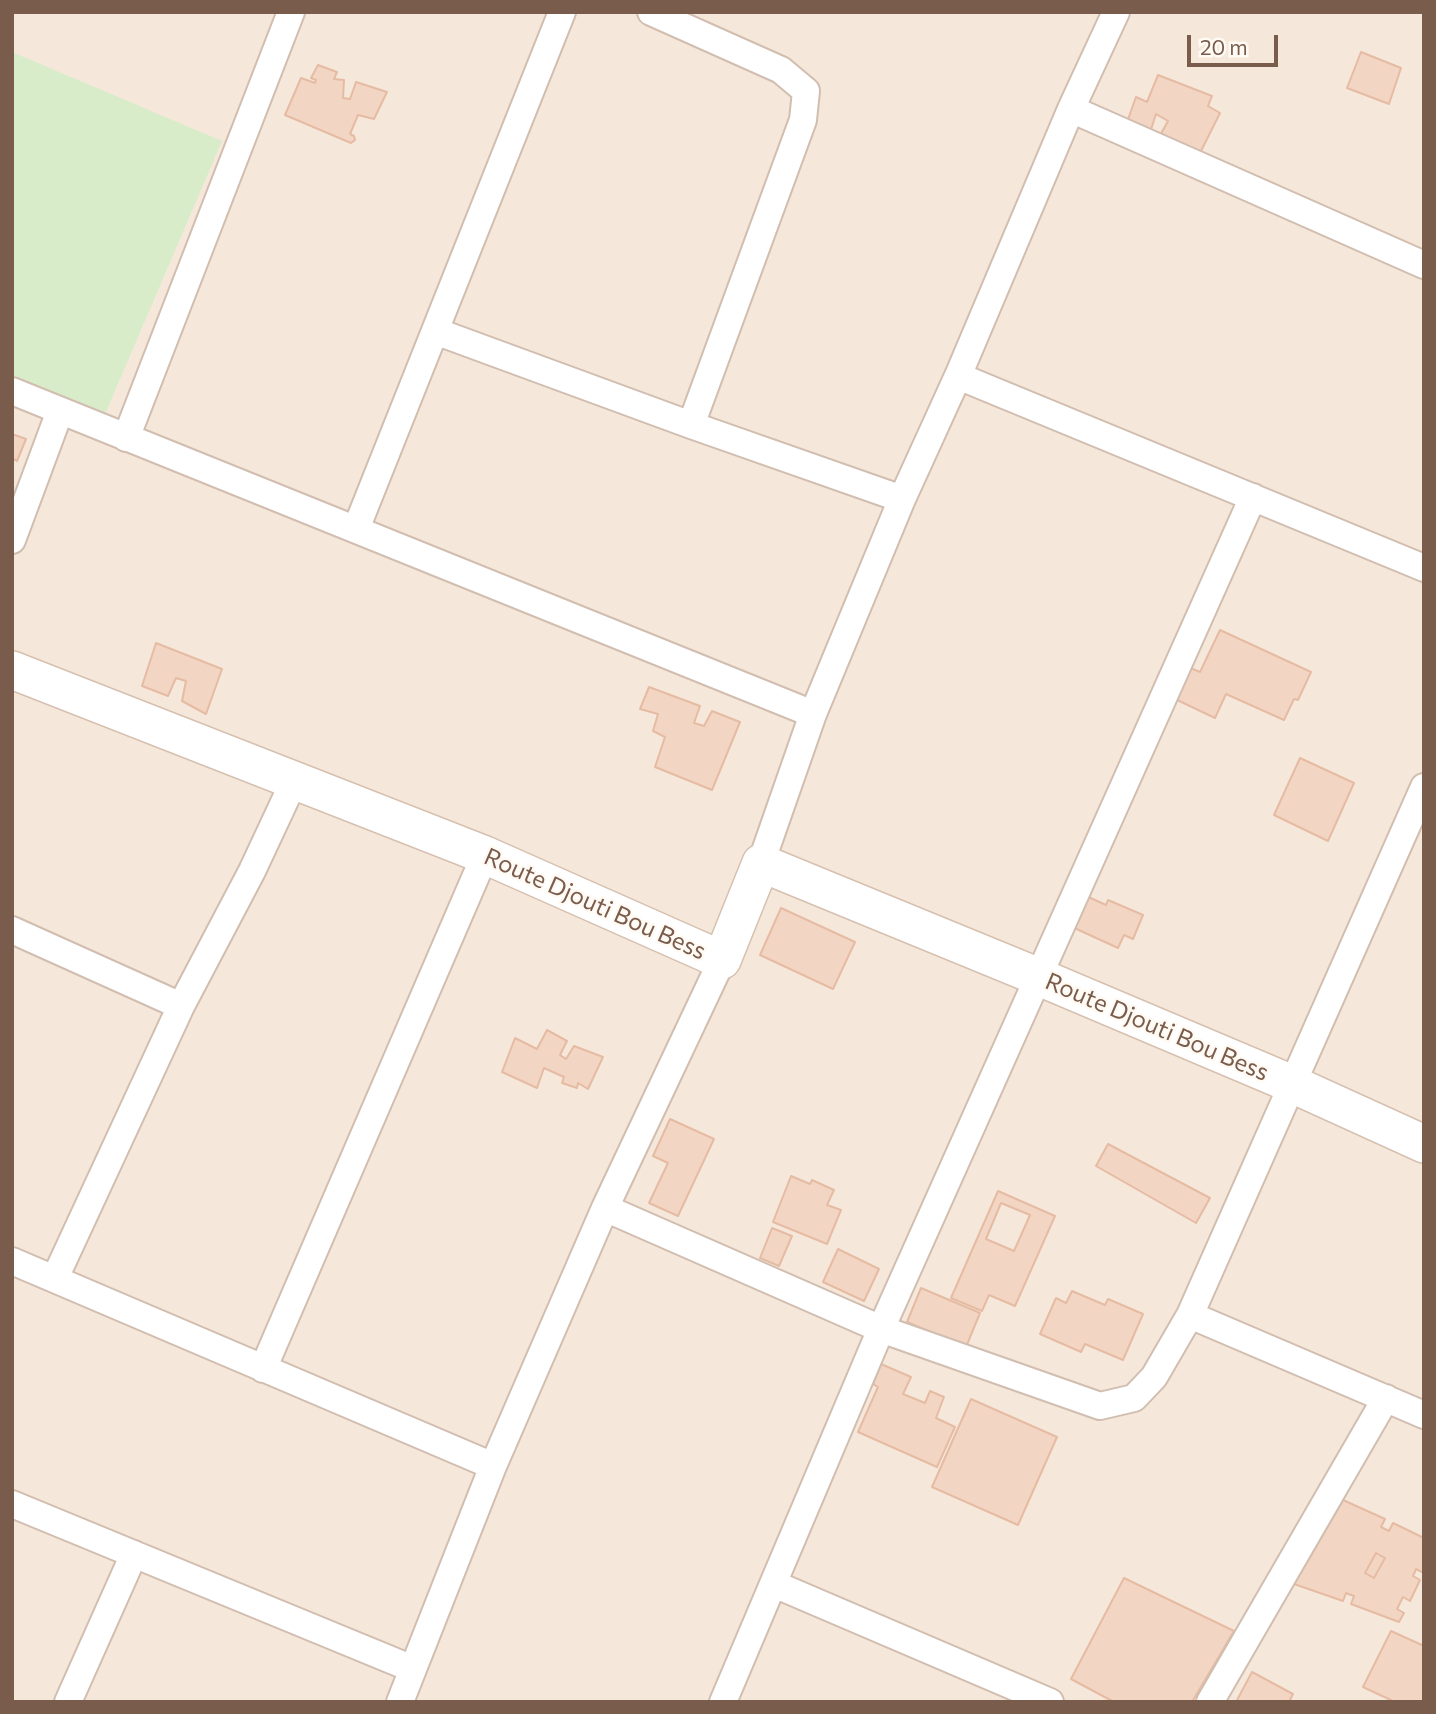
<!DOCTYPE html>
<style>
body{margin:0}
#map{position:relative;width:1436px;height:1714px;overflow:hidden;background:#fdf6ec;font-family:Commissioner,sans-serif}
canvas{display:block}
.frame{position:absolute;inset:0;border:14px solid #7a5c4d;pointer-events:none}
.scale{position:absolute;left:1187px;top:35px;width:91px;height:32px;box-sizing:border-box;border:4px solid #7a5c4d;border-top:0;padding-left:9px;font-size:21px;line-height:24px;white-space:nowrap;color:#7a5c4d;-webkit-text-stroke:5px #fffaf3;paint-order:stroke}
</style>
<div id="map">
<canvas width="1436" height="1714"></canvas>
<div class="frame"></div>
<div class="scale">20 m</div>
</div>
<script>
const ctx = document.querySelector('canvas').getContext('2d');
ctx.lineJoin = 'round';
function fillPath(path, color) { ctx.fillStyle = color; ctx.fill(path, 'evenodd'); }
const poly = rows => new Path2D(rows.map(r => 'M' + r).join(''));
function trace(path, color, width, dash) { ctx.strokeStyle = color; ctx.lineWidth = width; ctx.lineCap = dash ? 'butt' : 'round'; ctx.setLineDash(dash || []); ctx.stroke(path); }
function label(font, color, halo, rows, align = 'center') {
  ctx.font = font + ' Commissioner,sans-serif'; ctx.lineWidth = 5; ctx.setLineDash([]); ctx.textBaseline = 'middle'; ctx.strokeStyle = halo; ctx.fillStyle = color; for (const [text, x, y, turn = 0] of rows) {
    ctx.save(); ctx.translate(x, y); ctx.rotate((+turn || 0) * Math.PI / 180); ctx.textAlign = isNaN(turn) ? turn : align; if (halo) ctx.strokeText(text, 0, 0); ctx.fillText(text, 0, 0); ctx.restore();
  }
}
const residential = poly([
 [12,12,1424,12,1424,1702,12,1702]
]);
const green = poly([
 [12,52,222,141,105,414,12,375]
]);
const building = poly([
 [1361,52,1401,68,1389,104,1347,88,1361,52],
 [318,65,337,72,334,79,344,80,343,98,350,99,356,82,387,92,374,119,358,115,350,134,354,136,355,140,351,143,285,115,301,78,315,83,316,80,311,78,318,65],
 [1158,75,1212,96,1208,106,1220,113,1198,157,1158,139,1168,121,1156,114,1149,136,1126,125,1136,97,1147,102,1158,75],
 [12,434,26,439,17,461,14,459,12,465,12,434],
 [1220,630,1311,672,1298,700,1294,699,1284,720,1226,694,1215,718,1173,698,1188,667,1200,672,1220,630],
 [156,643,222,669,206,714,182,701,186,681,176,678,168,696,142,686,156,643],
 [649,687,700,706,694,723,704,726,712,711,740,722,712,790,655,767,665,737,653,731,658,714,640,709,649,687],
 [1300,758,1354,783,1328,841,1274,815,1300,758],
 [1084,895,1106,905,1108,900,1143,915,1133,939,1124,935,1118,948,1070,926,1084,895],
 [781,908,855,942,833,989,760,955,781,908],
 [547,1030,567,1041,560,1055,566,1059,574,1046,603,1057,588,1089,578,1083,577,1088,562,1083,564,1077,544,1068,537,1088,502,1072,515,1038,537,1049,547,1030],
 [670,1119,714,1139,678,1216,649,1203,668,1163,653,1156,670,1119],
 [1108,1144,1210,1198,1196,1223,1096,1166,1108,1144],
 [791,1176,810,1184,812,1180,834,1190,827,1205,841,1210,827,1244,773,1222,791,1176],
 [998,1191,1055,1216,1015,1306,989,1295,982,1311,951,1298,998,1191],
 [1001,1203,1030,1215,1014,1251,986,1239,1001,1203],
 [772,1228,792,1236,779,1266,760,1258,772,1228],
 [838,1249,879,1269,864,1301,823,1282,838,1249],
 [921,1288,980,1313,966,1347,907,1322,921,1288],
 [1072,1291,1105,1305,1108,1299,1143,1314,1123,1360,1085,1344,1081,1352,1040,1334,1056,1298,1066,1303,1072,1291],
 [881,1364,911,1377,903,1394,925,1403,930,1391,944,1397,936,1418,955,1427,937,1467,858,1432,878,1387,873,1384,881,1364],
 [971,1399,1057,1437,1018,1525,932,1487,971,1399],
 [1343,1500,1385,1519,1381,1527,1389,1531,1393,1523,1424,1538,1424,1573,1416,1569,1413,1576,1420,1580,1410,1601,1403,1597,1397,1609,1404,1613,1399,1622,1351,1604,1354,1596,1346,1593,1343,1601,1294,1584,1343,1500],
 [1376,1553,1385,1558,1374,1578,1365,1573,1376,1553],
 [1376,1553,1385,1558,1374,1578,1365,1573,1376,1553],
 [1124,1578,1234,1631,1192,1702,1114,1702,1071,1679,1124,1578],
 [1391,1631,1424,1646,1424,1702,1395,1702,1363,1687,1391,1631],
 [1252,1672,1293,1694,1289,1702,1236,1702,1252,1672]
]);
const minor = poly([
 [651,12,781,70,806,91,803,120,691,425],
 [1071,109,1424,265],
 [435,331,691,425,902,499],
 [958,376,1424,568],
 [12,391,813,714],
 [126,438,291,12],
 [356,529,562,12],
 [12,540,60,411],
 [761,863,813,714,902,499,958,376,1071,109,1116,12],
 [12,930,181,1006],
 [605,1208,881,1329,1100,1406,1134,1398,1154,1377,1190,1315,1424,787],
 [12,1261,493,1466],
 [55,1278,181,1006,252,871,295,779],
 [1190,1315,1424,1415],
 [263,1369,485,855],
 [12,1504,413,1669],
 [774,1584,1050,1702],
 [68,1702,134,1554],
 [400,1702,493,1466,605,1208,722,960],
 [723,1702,881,1329,1253,497],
 [1210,1702,1386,1398]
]);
const secondary = poly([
 [12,670,485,855,722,960,761,863,1039,977,1292,1084,1424,1144]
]);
const streetNames = [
 ["Route Djouti Bou Bess",595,904,24],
 ["Route Djouti Bou Bess",1157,1027,23]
];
fillPath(residential, '#f5e8da');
fillPath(green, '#d8ecc9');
fillPath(building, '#f3d5c3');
trace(building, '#e6bba3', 2);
trace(minor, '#d1beb0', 30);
trace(secondary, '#d6c0b0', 40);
trace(minor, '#fff', 26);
trace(secondary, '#fff', 37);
label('24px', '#7a5c4d', '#fffaf3', streetNames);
</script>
